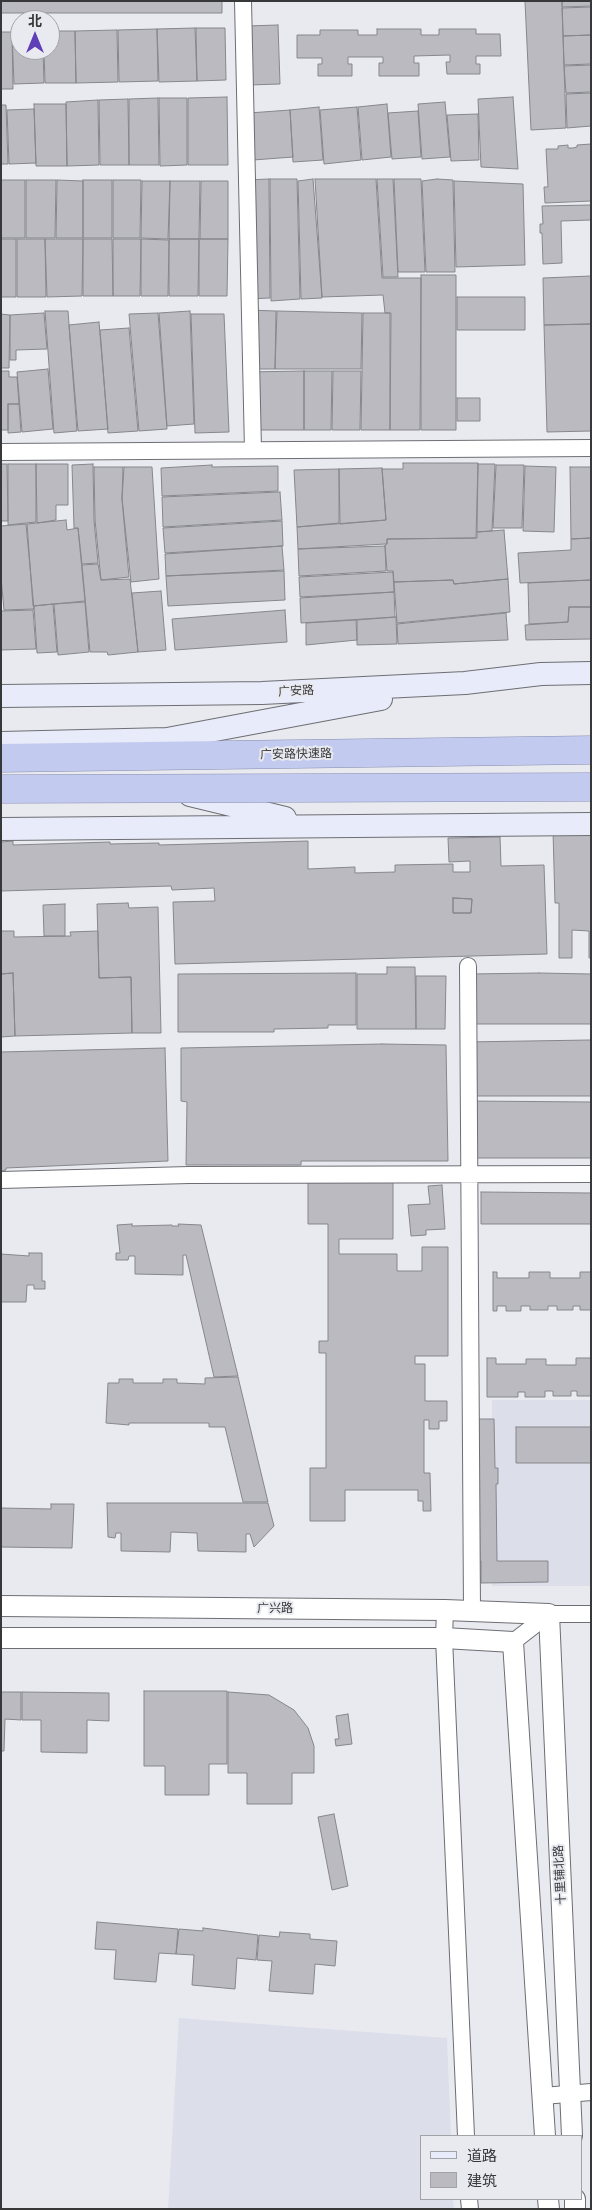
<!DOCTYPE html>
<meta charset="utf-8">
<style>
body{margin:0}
#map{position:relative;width:592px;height:2210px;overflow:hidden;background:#e9eaf0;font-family:"Golos Text","Noto Sans SC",sans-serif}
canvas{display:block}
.frame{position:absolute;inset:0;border:2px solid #37383a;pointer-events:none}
.legend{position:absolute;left:420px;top:2135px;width:162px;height:65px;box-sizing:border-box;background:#e9eaf0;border:1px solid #a2a3a7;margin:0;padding:6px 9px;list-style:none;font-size:15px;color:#37383a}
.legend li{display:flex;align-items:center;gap:10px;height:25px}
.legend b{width:25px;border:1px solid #a2a3a7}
.north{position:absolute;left:10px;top:10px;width:50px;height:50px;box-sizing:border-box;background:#e9eaf0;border:1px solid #a2a3a7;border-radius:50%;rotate:0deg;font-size:14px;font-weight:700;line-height:20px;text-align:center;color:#37383a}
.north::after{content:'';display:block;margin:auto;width:18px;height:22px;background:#5e3fb7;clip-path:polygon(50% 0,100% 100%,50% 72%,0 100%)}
</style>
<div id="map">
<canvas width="592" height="2210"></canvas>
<div class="frame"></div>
<ul class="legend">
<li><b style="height:6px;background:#e8ebf9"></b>道路</li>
<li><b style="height:14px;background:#babac0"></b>建筑</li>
</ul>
<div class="north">北</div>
</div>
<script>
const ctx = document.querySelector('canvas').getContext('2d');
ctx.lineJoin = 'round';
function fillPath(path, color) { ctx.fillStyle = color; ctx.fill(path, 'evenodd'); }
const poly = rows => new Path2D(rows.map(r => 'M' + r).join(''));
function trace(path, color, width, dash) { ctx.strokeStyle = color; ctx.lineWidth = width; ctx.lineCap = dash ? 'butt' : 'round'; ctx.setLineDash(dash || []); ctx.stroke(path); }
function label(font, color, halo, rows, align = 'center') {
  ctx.font = font + ' "Golos Text","Noto Sans SC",sans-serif'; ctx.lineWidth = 4; ctx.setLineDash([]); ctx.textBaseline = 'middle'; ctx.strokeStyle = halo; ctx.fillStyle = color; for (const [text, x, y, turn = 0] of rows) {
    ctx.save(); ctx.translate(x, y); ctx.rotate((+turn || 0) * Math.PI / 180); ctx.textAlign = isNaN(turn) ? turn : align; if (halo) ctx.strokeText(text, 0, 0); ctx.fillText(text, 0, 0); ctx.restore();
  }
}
const built = poly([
 [492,1400,591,1400,591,1586,492,1586],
 [179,2018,447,2038,451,2136,421,2136,421,2199,453,2199,454,2209,168,2209]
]);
const building = poly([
 [1,1,222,1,222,13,1,13,1,1],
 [525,1,562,1,566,128,531,130,525,1],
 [562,1,591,1,591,6,562,7,562,1],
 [591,7,591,35,563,36,562,8,591,7],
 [278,25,280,84,249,85,246,26,278,25],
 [195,28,197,81,159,82,157,29,195,28],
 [196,28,225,28,226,80,197,81,196,28],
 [157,29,158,81,119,82,118,30,157,29],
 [377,29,421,29,421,35,439,35,439,29,476,29,476,34,500,34,501,56,476,56,476,64,480,64,480,74,447,74,446,62,450,62,450,55,414,56,414,63,419,63,419,76,379,76,379,63,383,63,383,57,348,57,348,64,352,64,352,76,318,76,318,64,322,64,322,58,297,58,297,35,320,35,320,30,358,30,358,35,377,35,377,29],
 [117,30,118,82,76,83,75,31,117,30],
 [50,31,75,31,76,83,45,83,44,50,50,50,50,31],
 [1,32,12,32,13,89,1,89,1,32],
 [12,32,20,32,20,50,43,50,44,83,14,84,12,32],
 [591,35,591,64,564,65,563,36,591,35],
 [591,65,591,92,566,93,564,66,591,65],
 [591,93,591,126,567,128,566,94,591,93],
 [227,97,228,165,188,165,188,98,227,97],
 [513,97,518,169,481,167,478,99,513,97],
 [158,98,159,165,129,165,129,99,158,98],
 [159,98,187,98,187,165,160,166,159,98],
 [128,99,129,165,100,165,99,100,128,99],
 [98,100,99,165,67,166,66,102,98,100],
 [445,102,450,157,422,159,418,104,445,102],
 [34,104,66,104,67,166,36,166,34,104],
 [387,104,391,157,362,160,358,107,387,104],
 [1,105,6,105,8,164,1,164,1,105],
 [319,107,323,160,293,162,290,110,319,107],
 [357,107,361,160,324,164,320,110,357,107],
 [34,109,36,163,9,164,7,110,34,109],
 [290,110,293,157,253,160,249,113,290,110],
 [418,111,421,157,392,159,388,113,418,111],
 [478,114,479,160,451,161,447,115,478,114],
 [591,144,591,201,545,203,544,187,548,187,546,149,558,149,558,146,568,145,568,148,573,148,577,147,577,145,591,144],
 [269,179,270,298,246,299,247,180,269,179],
 [270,179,297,179,300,299,271,301,270,179],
 [313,179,322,298,301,299,298,181,313,179],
 [315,179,376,179,382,278,421,278,420,430,390,430,391,313,385,313,383,295,322,297,315,179],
 [377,179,393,179,398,277,383,277,377,179],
 [394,179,421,179,425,272,398,272,394,179],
 [437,179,453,180,455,272,426,272,422,181,437,179],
 [1,180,25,180,25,238,1,238,1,180],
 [26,180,56,180,55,238,26,238,26,180],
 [57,180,83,181,83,238,56,238,57,180],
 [83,180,112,180,112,238,83,238,83,180],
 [113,180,141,180,140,238,113,238,113,180],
 [142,181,170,181,168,239,141,238,142,181],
 [170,181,200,181,199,239,169,239,170,181],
 [201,181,228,181,228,239,200,239,201,181],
 [454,181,523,184,525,265,456,267,454,181],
 [591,205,591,220,561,221,562,263,543,264,542,233,540,233,540,224,543,224,542,206,591,205],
 [1,239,16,239,16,297,1,297,1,239],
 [17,239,45,239,46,297,17,297,17,239],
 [45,239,83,239,82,296,47,297,45,239],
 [83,239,112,239,113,296,83,296,83,239],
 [113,239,141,239,140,296,113,296,113,239],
 [141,239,169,240,168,296,141,296,141,239],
 [169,239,199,239,198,296,169,296,169,239],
 [199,239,228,239,227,296,199,296,199,239],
 [421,275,456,275,456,430,421,430,421,275],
 [591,276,591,324,544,325,543,278,591,276],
 [457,297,525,297,525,330,457,330,457,297],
 [247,310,276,311,275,369,247,369,247,310],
 [45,311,68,311,77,431,54,433,45,311],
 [190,311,194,424,167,426,159,313,190,311],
 [277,311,362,313,361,369,275,369,277,311],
 [44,313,47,349,16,350,16,360,10,360,10,315,44,313],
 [158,313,167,429,139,431,129,314,158,313],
 [363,313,390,313,390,430,361,430,363,313],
 [1,314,10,315,9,368,1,368,1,314],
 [191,314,224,314,229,432,195,433,191,314],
 [99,322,108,429,78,431,69,325,99,322],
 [591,324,591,431,547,432,544,325,591,324],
 [129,328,138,431,108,433,100,330,129,328],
 [48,369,53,429,22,432,17,372,48,369],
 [1,371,9,371,9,377,17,377,19,404,8,404,8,430,1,430,1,371],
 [304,371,332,371,331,430,304,430,304,371],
 [304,371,304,430,249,430,247,372,304,371],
 [333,371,361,371,360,430,332,430,333,371],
 [457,398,480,398,480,421,457,421,457,398],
 [8,404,19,404,21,432,8,433,8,404],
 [403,463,478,463,476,538,387,539,387,544,385,544,298,549,297,527,386,520,382,469,403,469,403,463],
 [1,464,7,464,8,521,1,521,1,464],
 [8,464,36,464,36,522,8,525,8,464],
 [36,464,68,464,68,505,56,505,56,520,37,523,36,464],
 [93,464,94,520,98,563,82,564,78,528,74,528,72,465,93,464],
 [478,464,495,464,492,531,477,532,478,464],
 [212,465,212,467,278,466,278,491,162,496,161,468,212,465],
 [496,465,524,465,522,528,493,528,496,465],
 [525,466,556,467,554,532,523,531,525,466],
 [94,467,123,467,122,499,129,577,101,580,95,520,94,467],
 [124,467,152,467,159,579,131,582,122,499,124,467],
 [570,467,591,467,591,538,571,539,570,467],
 [382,468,386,520,340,524,339,469,382,468],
 [339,469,339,523,297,527,294,470,339,469],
 [280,492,282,520,163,527,162,497,280,492],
 [66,520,67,530,78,528,85,601,33,606,27,524,66,520],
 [282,521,283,546,165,553,163,528,282,521],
 [26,524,34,609,4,610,1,578,1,526,26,524],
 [504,530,508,579,454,584,453,580,394,582,393,571,387,571,385,545,387,544,387,539,477,538,477,532,504,530],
 [591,538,591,580,520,583,518,553,571,550,571,539,591,538],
 [282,546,284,570,166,576,165,554,282,546],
 [385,546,386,571,299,576,298,549,385,546],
 [98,564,101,580,130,579,138,652,108,655,107,652,90,652,82,565,98,564],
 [284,571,285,600,168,606,166,576,284,571],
 [393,572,394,592,300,597,299,577,393,572],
 [508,579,510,612,397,623,394,582,453,580,454,584,508,579],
 [591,580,591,607,569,607,568,622,529,624,528,583,591,580],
 [161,591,166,650,138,652,132,593,161,591],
 [394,592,395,617,301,623,300,598,394,592],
 [85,602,89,652,58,655,54,604,85,602],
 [53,604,57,652,37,653,34,606,53,604],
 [569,607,591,607,591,639,526,640,525,625,568,622,569,607],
 [33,610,36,649,1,650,1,611,33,610],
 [285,610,287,642,175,650,172,619,285,610],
 [506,613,508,640,398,644,397,624,506,613],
 [396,617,397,644,357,645,357,620,396,617],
 [356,620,357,640,306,645,306,623,356,620],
 [553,831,591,831,591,958,589,958,589,931,572,930,572,958,559,958,559,903,555,903,553,831],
 [500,837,501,866,544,865,547,954,175,964,173,902,215,901,214,888,172,890,171,886,1,891,1,842,13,841,13,845,110,842,110,844,159,843,159,845,308,841,308,869,355,867,355,873,395,872,395,865,453,864,453,872,470,872,470,861,449,862,448,838,500,837],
 [453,898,472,899,471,913,453,913,453,898],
 [453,898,472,899,471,913,453,913,453,898],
 [128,903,129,908,158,907,161,1033,132,1033,131,977,99,978,97,904,128,903],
 [65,904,65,936,44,936,43,905,65,904],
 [1,931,14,931,14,937,71,936,70,932,98,931,99,978,131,977,132,1033,15,1036,13,973,1,974,1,931],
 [387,967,415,967,416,1029,357,1029,357,974,387,974,387,967],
 [13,973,15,1036,1,1037,1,974,13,973],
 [356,973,356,1025,328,1025,328,1028,274,1029,274,1032,178,1032,178,974,356,973],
 [539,973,591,974,591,1024,463,1024,471,974,539,973],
 [416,976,446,976,445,1029,416,1029,416,976],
 [591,1040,591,1096,465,1096,465,1042,591,1040],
 [382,1044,446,1045,448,1161,301,1161,301,1165,186,1165,187,1102,181,1101,181,1048,382,1044],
 [165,1048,168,1161,6,1168,6,1170,1,1171,1,1052,165,1048],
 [466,1101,591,1102,591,1158,466,1158,466,1101],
 [308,1181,393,1181,393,1239,339,1239,339,1254,397,1254,397,1271,422,1271,422,1247,448,1247,448,1356,415,1356,415,1364,425,1364,425,1401,447,1401,447,1421,439,1421,439,1429,429,1429,429,1420,424,1420,424,1473,430,1473,431,1511,423,1511,423,1501,418,1501,418,1490,345,1490,345,1521,310,1521,310,1468,326,1468,326,1353,319,1353,319,1341,328,1341,328,1224,308,1224,308,1181],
 [442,1185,445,1229,426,1230,426,1235,411,1236,408,1205,430,1204,428,1186,442,1185],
 [481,1192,591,1193,591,1224,481,1224,481,1192],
 [132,1224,132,1226,172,1225,172,1226,179,1226,178,1224,201,1225,238,1376,214,1377,186,1255,183,1255,183,1275,135,1274,135,1256,129,1256,128,1260,116,1260,116,1253,120,1253,117,1225,132,1224],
 [29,1253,42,1253,42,1281,45,1281,45,1289,34,1289,34,1285,27,1285,26,1302,1,1302,1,1254,29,1256,29,1253],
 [493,1272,497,1272,497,1278,529,1278,529,1272,550,1272,550,1278,580,1278,580,1272,591,1272,591,1310,580,1310,580,1306,573,1306,573,1310,557,1310,557,1306,548,1306,548,1310,530,1310,530,1306,521,1306,521,1311,506,1311,506,1306,497,1306,497,1311,493,1311,493,1272],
 [487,1358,496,1358,496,1364,526,1364,526,1359,546,1359,546,1365,576,1365,576,1358,591,1358,591,1396,577,1396,577,1391,571,1391,571,1396,553,1396,553,1391,545,1391,545,1397,525,1397,525,1392,518,1392,518,1397,487,1397,487,1358],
 [238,1377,268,1502,243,1502,225,1427,209,1427,209,1423,129,1423,129,1425,106,1423,108,1383,119,1383,119,1379,133,1379,133,1383,163,1383,163,1379,177,1379,177,1383,205,1384,205,1378,238,1377],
 [476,1419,494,1419,495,1468,498,1468,498,1484,496,1484,497,1561,548,1561,548,1582,481,1583,481,1561,479,1561,476,1419],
 [516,1427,591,1427,591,1463,516,1463,516,1427],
 [107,1503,268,1503,274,1526,254,1547,250,1534,246,1534,246,1552,198,1551,197,1533,171,1532,170,1552,121,1551,121,1533,116,1533,115,1538,108,1537,107,1503],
 [51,1504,74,1504,72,1548,1,1547,1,1508,51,1509,51,1504],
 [144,1691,227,1691,227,1764,209,1764,209,1795,165,1795,165,1766,144,1766,144,1691],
 [1,1692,21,1692,21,1720,5,1719,4,1751,1,1751,1,1692],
 [22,1692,109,1693,109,1721,87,1720,87,1753,41,1752,41,1720,22,1720,22,1692],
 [228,1692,269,1695,294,1710,308,1728,314,1746,314,1773,292,1773,292,1804,247,1804,247,1773,228,1773,228,1692],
 [348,1714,352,1744,336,1746,335,1739,339,1739,336,1716,348,1714],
 [334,1814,348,1886,332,1890,318,1817,334,1814],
 [97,1922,178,1929,176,1954,159,1953,156,1982,114,1979,116,1950,95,1949,97,1922],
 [203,1928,258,1935,256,1960,237,1958,235,1989,192,1985,194,1955,176,1954,179,1929,203,1931,203,1928],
 [280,1932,310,1934,310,1939,337,1941,335,1966,315,1964,313,1994,269,1991,272,1961,257,1960,259,1935,279,1937,280,1932]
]);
const minor = poly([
 [243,1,253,450],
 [1,452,591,448],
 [468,966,472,1611],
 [1,1180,189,1175,591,1174],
 [445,1610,444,1638,466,2136],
 [513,1642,549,1614,591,1614],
 [543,2096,591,2092],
 [469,2199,470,2209]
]);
const tertiary = poly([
 [1,1606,445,1610,549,1614,572,2136],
 [1,1638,444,1638,513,1642,545,2136],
 [548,2199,549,2209],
 [575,2199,575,2209]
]);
const secondary = poly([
 [1,696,262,693,465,683,541,674,591,673],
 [1,743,167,739,381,699],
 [190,795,285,818],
 [1,829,591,824]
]);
const trunk = poly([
 [1,758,591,750]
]);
const trunkBridge = poly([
 [1,789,591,787]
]);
const streetNames = [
 ["广安路",296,691,-3],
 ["广安路快速路",296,754,-1],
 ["广兴路",275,1608],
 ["十里铺北路",560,1875,-93]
];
fillPath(built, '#dcdeea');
fillPath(building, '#babac0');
trace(building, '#86878c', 1);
trace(minor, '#6d6e73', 18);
trace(tertiary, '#6d6e73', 22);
trace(secondary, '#6d6e73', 24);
trace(trunk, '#878ead', 29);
trace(minor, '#fff', 16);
trace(tertiary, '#fff', 20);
trace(secondary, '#e8ebf9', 22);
trace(trunk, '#c2caef', 28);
trace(trunkBridge, '#878ead', 29, []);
trace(trunkBridge, '#c2caef', 28);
label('12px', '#37383a', '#e9eaf0', streetNames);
</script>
